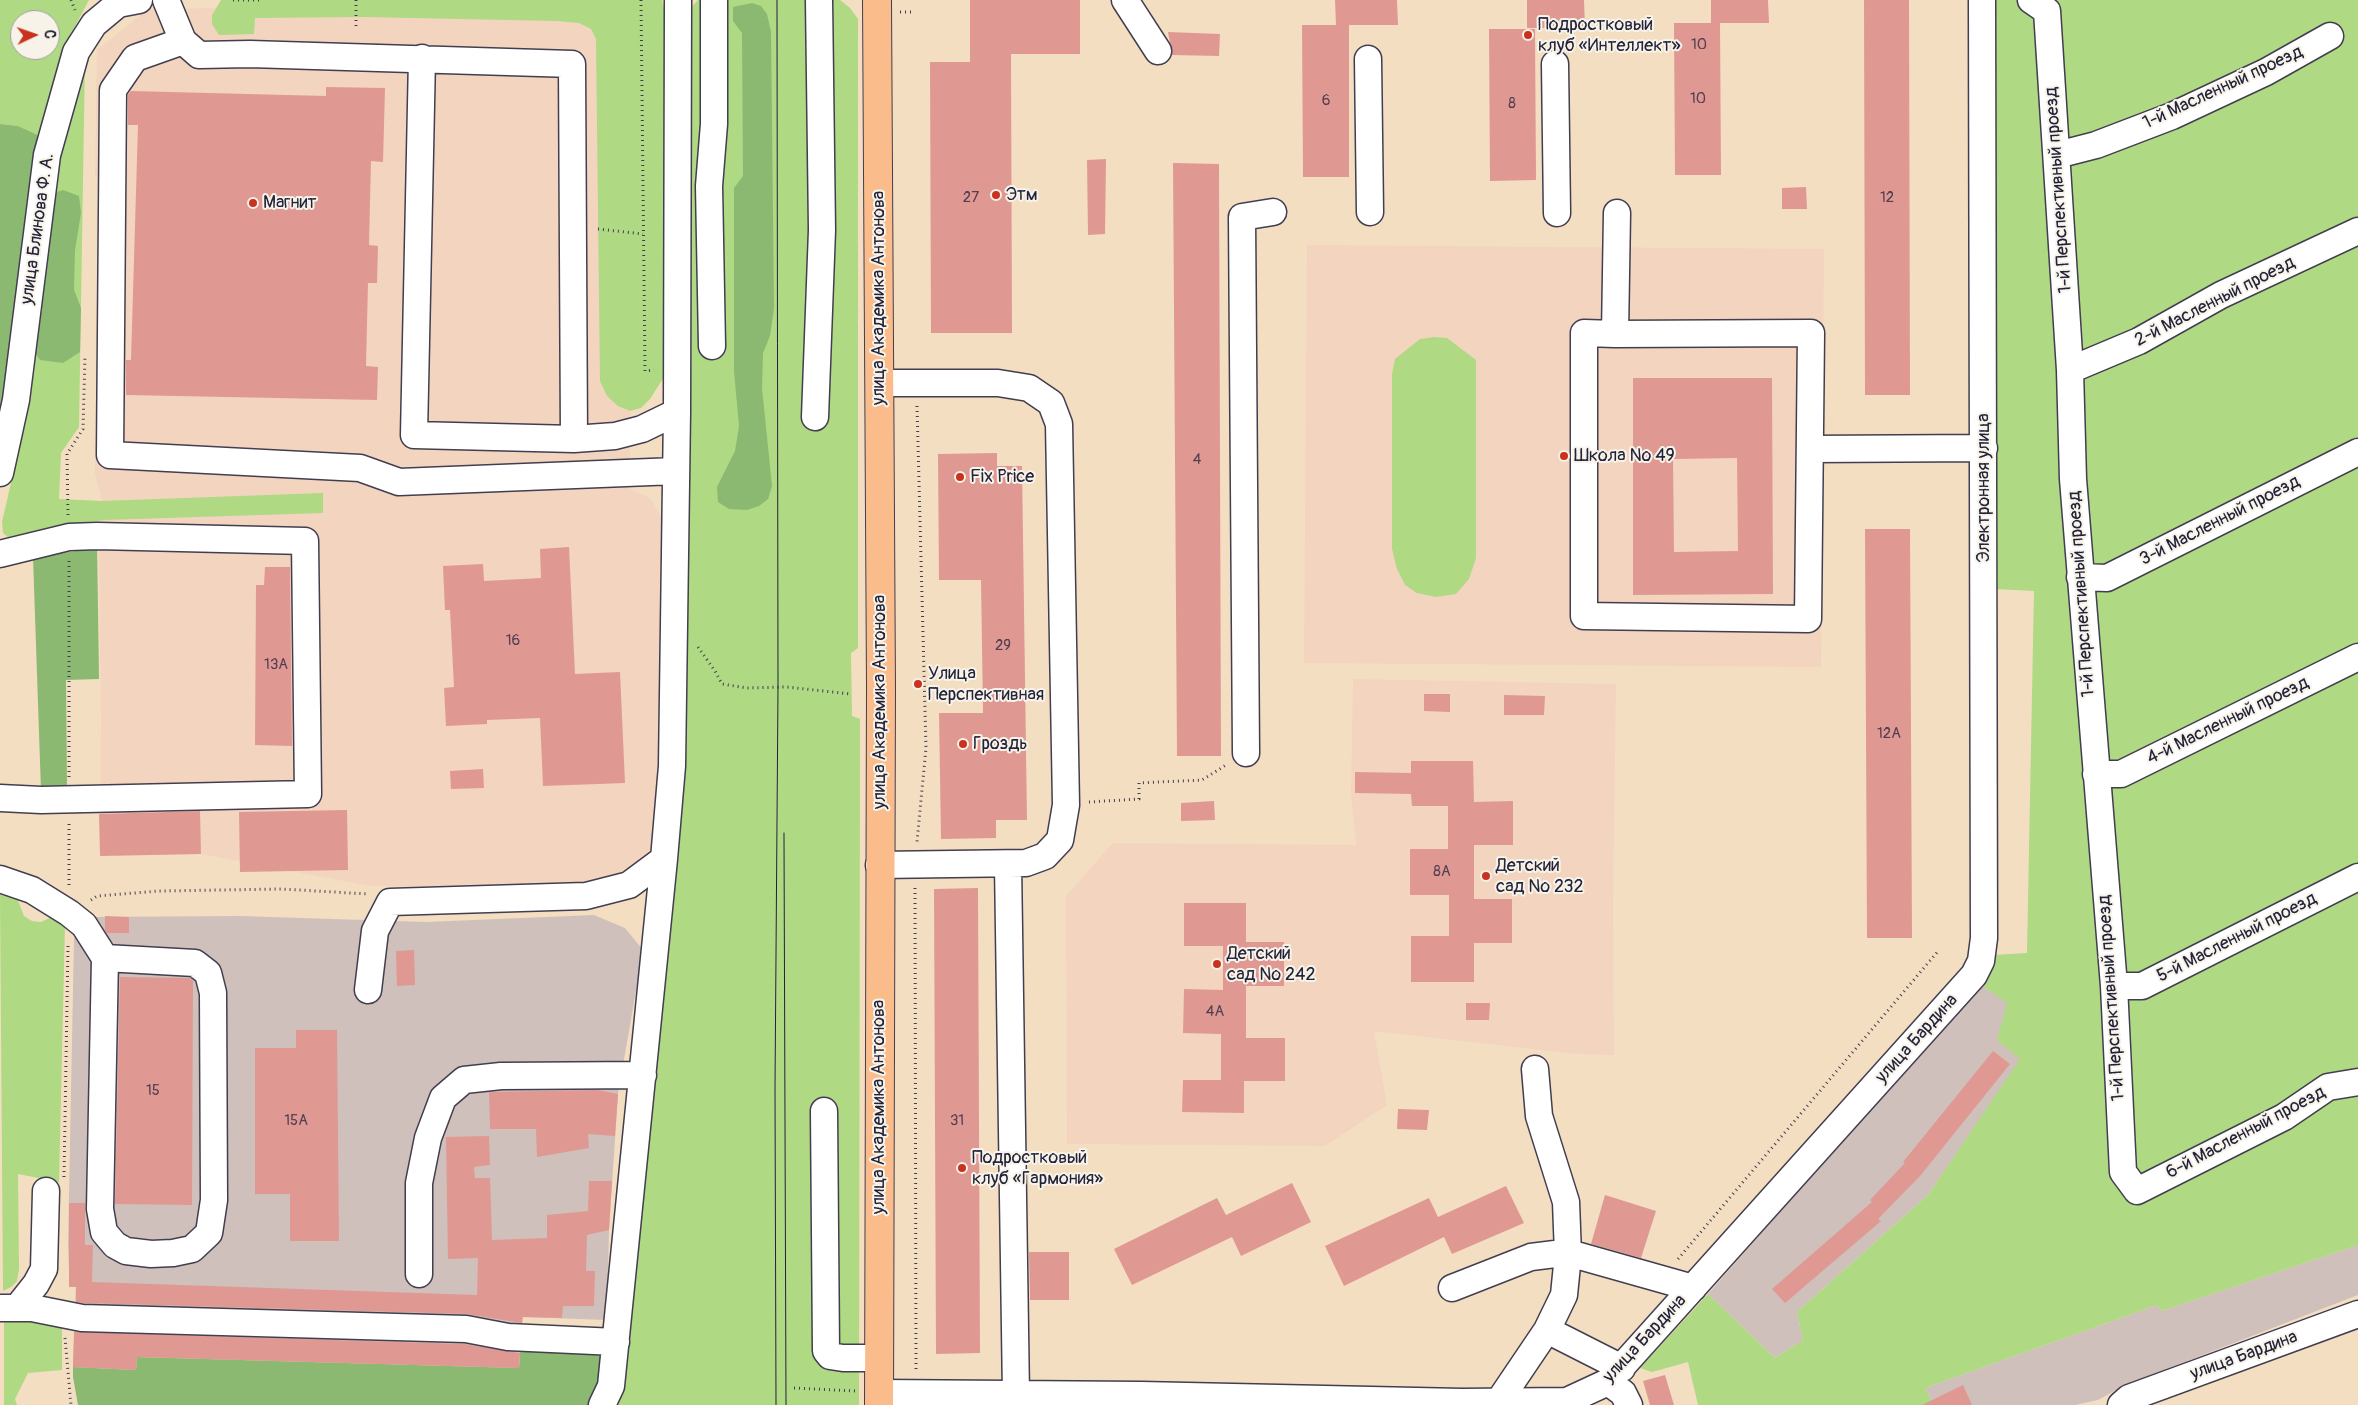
<!DOCTYPE html>
<meta charset="utf-8">
<style>
body{margin:0}
#map{position:relative;width:2358px;height:1405px;overflow:hidden;background:#f4dec2;font-family:Pangolin,sans-serif}
canvas{display:block}
.north{position:absolute;left:10px;top:10px;width:50px;height:50px;box-sizing:border-box;background:#f7f3e8;border:1px solid #a29fa3;border-radius:50%;rotate:87deg;font-size:14px;font-weight:700;line-height:20px;text-align:center;color:#22223b}
.north::after{content:'';display:block;margin:auto;width:18px;height:22px;background:#c8321e;clip-path:polygon(50% 0,100% 100%,50% 72%,0 100%)}
</style>
<div id="map">
<canvas width="2358" height="1405"></canvas>
<div class="north">С</div>
</div>
<script>
const ctx = document.querySelector('canvas').getContext('2d');
ctx.lineJoin = 'round';
function fillPath(path, color) { ctx.fillStyle = color; ctx.fill(path, 'evenodd'); }
const poly = rows => new Path2D(rows.map(r => 'M' + r).join(''));
function trace(path, color, width, dash) { ctx.strokeStyle = color; ctx.lineWidth = width; ctx.lineCap = dash ? 'butt' : 'round'; ctx.setLineDash(dash || []); ctx.stroke(path); }
function label(font, color, halo, rows, align = 'center') {
  ctx.font = font + ' Pangolin,sans-serif'; ctx.lineWidth = 4; ctx.setLineDash([]); ctx.textBaseline = 'middle'; ctx.strokeStyle = halo; ctx.fillStyle = color; for (const [text, x, y, turn = 0] of rows) {
    ctx.save(); ctx.translate(x, y); ctx.rotate((+turn || 0) * Math.PI / 180); ctx.textAlign = isNaN(turn) ? turn : align; if (halo) ctx.strokeText(text, 0, 0); ctx.fillText(text, 0, 0); ctx.restore();
  }
}
const built = poly([
 [631,3,630,489,650,498,662,518,665,663,653,862,590,888,370,886,201,854,100,856,101,720,99,558,102,501,95,474,101,177,95,177,97,50,148,9],
 [1307,245,1824,249,1821,667,1304,663],
 [1353,679,1616,684,1613,907,1614,1055,1577,1054,1374,1031,1387,1105,1325,1146,1067,1144,1066,896,1113,843,1356,845,1351,792]
]);
const industrial = poly([
 [594,915,625,928,643,950,618,1094,609,1230,607,1320,522,1317,519,1368,137,1357,136,1370,73,1367,76,1282,72,1271,69,1271,68,1245,74,938,90,917,240,916,426,922],
 [1980,984,2008,1003,1997,1040,2021,1059,1928,1195,1797,1312,1803,1340,1775,1358,1708,1294],
 [2358,1245,2358,1295,2125,1385,2098,1400,2075,1405,1934,1405,1925,1388,2157,1305,2161,1311]
]);
const green = poly([
 [0,0,89,0,65,45,40,136,18,126,0,124],
 [20,20,50,20,50,50,20,50],
 [221,0,662,0,664,9,665,366,664,377,650,399,641,408,630,411,618,406,607,396,600,381,596,39,591,29,579,23,557,21,364,17,255,18,254,34,219,35,212,24,212,15],
 [698,0,840,0,850,8,858,19,858,648,851,653,852,716,860,719,859,1405,616,1405,630,1327,676,878,685,757,688,11],
 [1996,0,2358,0,2358,1245,2161,1311,2157,1305,1925,1388,1934,1405,1698,1405,1688,1362,1652,1372,1640,1368,1708,1294,1775,1358,1803,1340,1797,1312,1928,1195,2020,1059,1997,1040,2007,1003,1980,984,1994,955,2027,953,2034,591,1995,589],
 [85,58,79,427,61,453,59,499,102,501,323,493,323,513,104,520,40,530,22,537,9,538,3,533,2,522,23,431,45,195],
 [1434,337,1447,338,1476,360,1476,558,1469,579,1456,594,1436,597,1417,593,1405,585,1397,569,1392,549,1392,374,1395,359,1420,339],
 [8,893,17,898,24,916,32,921,41,922,54,916,65,925,59,1182,18,1174,19,1269,17,1281,11,1287,3,1291,0,894],
 [4,1318,62,1318,62,1370,28,1373,15,1399,17,1405,4,1405]
]);
const forest = poly([
 [752,3,761,6,767,14,771,32,774,308,770,336,763,353,762,388,772,486,768,499,759,506,747,510,729,509,718,502,717,487,735,451,739,426,734,371,734,188,743,176,742,33,733,21,733,7],
 [0,124,18,126,40,136,27,201,0,432],
 [63,190,79,196,81,213,75,250,74,290,81,308,80,352,63,363,40,360,29,345,45,195],
 [97,540,99,679,66,680,67,788,41,791,33,557,76,551],
 [521,1341,607,1348,593,1405,78,1405,73,1377,73,1367,136,1370,137,1357,519,1368]
]);
const building = poly([
 [970,0,1080,0,1080,54,1011,54,1012,333,931,333,930,62,970,62],
 [1335,0,1397,0,1398,25,1349,25,1349,177,1303,177,1302,25,1336,25],
 [1527,0,1584,0,1585,28,1527,28],
 [1711,0,1768,0,1769,23,1716,23,1720,23,1721,175,1675,175,1674,23,1711,23],
 [1864,0,1909,0,1910,395,1865,395],
 [1489,29,1535,29,1536,180,1490,181],
 [1168,32,1220,34,1219,56,1172,55],
 [326,87,385,88,383,162,371,161,369,245,378,246,377,283,368,283,366,366,378,367,377,400,126,395,126,360,131,360,138,125,128,125,128,95,131,91,326,96],
 [1106,159,1105,234,1088,235,1087,160],
 [1173,163,1219,164,1221,756,1177,756],
 [1806,187,1807,209,1782,209,1782,188],
 [1633,378,1772,378,1773,594,1633,595],
 [1737,458,1738,551,1674,552,1673,459],
 [997,453,997,466,1022,466,1027,820,996,820,996,838,941,839,939,713,983,713,981,580,939,580,938,454],
 [1865,529,1910,529,1912,938,1867,938],
 [569,547,575,674,620,672,625,783,543,786,540,718,487,720,487,724,446,726,444,688,454,687,450,610,445,610,443,566,483,564,484,581,541,578,540,549],
 [265,567,290,567,292,746,255,745,256,585,264,585],
 [1424,694,1450,694,1450,712,1424,711],
 [1504,695,1545,696,1544,715,1504,715],
 [1411,761,1473,761,1474,802,1513,801,1513,845,1474,845,1474,899,1512,899,1512,943,1474,943,1474,982,1411,982,1411,936,1449,936,1449,895,1410,895,1410,849,1448,849,1448,806,1412,806,1411,794,1355,793,1355,772,1411,773],
 [483,769,484,788,451,789,450,771],
 [1214,801,1215,820,1181,821,1181,803],
 [347,810,348,870,240,872,239,812],
 [200,811,201,854,100,856,99,814],
 [978,888,980,1353,936,1354,934,889],
 [1184,903,1246,903,1246,942,1284,942,1284,986,1246,986,1246,1038,1285,1038,1285,1081,1244,1081,1244,1113,1182,1112,1183,1080,1221,1080,1221,1034,1183,1033,1184,989,1223,990,1223,946,1184,946],
 [105,916,129,917,129,933,107,933,105,930],
 [414,950,415,985,397,986,396,951],
 [120,977,190,978,193,981,192,1205,115,1204],
 [1466,1003,1490,1003,1489,1020,1466,1020],
 [296,1030,337,1030,339,1241,290,1241,290,1194,255,1194,255,1048,296,1048],
 [1993,1051,2010,1064,1920,1176,1878,1219,1881,1221,1785,1303,1772,1289,1872,1202,1870,1200,1905,1163,1903,1162],
 [598,1090,618,1094,615,1136,588,1134,589,1148,537,1157,536,1129,490,1129,489,1092],
 [1398,1109,1429,1110,1427,1130,1397,1129],
 [489,1136,490,1165,474,1167,475,1178,490,1178,492,1240,547,1238,547,1215,588,1211,589,1181,612,1181,609,1230,587,1235,586,1271,595,1271,594,1306,563,1306,562,1318,523,1317,522,1323,466,1314,84,1303,76,1302,76,1287,69,1287,69,1203,85,1203,85,1245,93,1245,92,1282,477,1295,478,1258,448,1259,446,1137],
 [1292,1183,1311,1222,1241,1256,1232,1237,1132,1285,1114,1249,1217,1198,1226,1215],
 [1506,1186,1524,1223,1452,1254,1444,1237,1344,1286,1325,1246,1429,1198,1438,1217],
 [1605,1195,1656,1211,1641,1258,1591,1244],
 [1029,1252,1069,1252,1069,1300,1030,1300],
 [74,1332,464,1344,520,1353,519,1368,137,1357,136,1370,73,1367],
 [1665,1375,1674,1405,1650,1405,1643,1381],
 [1963,1385,1972,1405,1922,1405]
]);
const path = poly([
 [71,0,75,10],
 [233,0,259,0],
 [356,0,356,27],
 [641,0,645,371,654,370],
 [900,12,912,12],
 [598,229,643,234],
 [917,406,926,748,917,842],
 [68,515,67,454,83,429,85,356],
 [698,647,715,671,722,684,747,688,787,687,851,694],
 [69,777,69,561],
 [1089,802,1139,799,1139,783,1202,780,1226,765],
 [69,885,69,824],
 [915,888,916,1369],
 [91,900,97,896,159,891,282,889,368,894],
 [64,1177,68,946],
 [1678,1259,1939,950],
 [65,1338,71,1405],
 [794,1388,857,1391]
]);
const minor = poly([
 [166,0,183,41,199,55,250,54,572,64,574,439],
 [1125,0,1158,51],
 [2031,0,2047,11,2070,370,2073,479,2114,986,2123,1172,2137,1191,2284,1117,2328,1087,2358,1082],
 [183,41,135,58,113,90,110,455,360,468,399,482,676,471],
 [422,58,414,435,574,439,615,436,642,429,677,412],
 [1368,59,1370,212],
 [1555,64,1557,213],
 [2057,155,2096,145,2172,116,2266,72,2330,36],
 [1615,334,1584,333,1584,616,1808,619,1811,333,1615,334,1617,213],
 [712,346,709,186,714,124,714,0],
 [2070,370,2139,341,2221,295,2358,231],
 [815,417,822,230,819,0],
 [1810,449,1984,448],
 [0,473,16,400,47,155,76,52,94,24,118,4,139,0],
 [0,554,69,537,97,536,305,541,308,794,41,800,0,798],
 [2080,577,2107,578,2358,452],
 [1246,753,1242,217,1273,212],
 [2096,774,2121,774,2358,657],
 [1008,864,1016,1395],
 [879,865,1026,863,1045,856,1060,840,1066,805,1059,424,1051,403,1029,388,998,383,880,383],
 [0,879,32,890,69,913,84,925,105,958,100,1209,104,1232,115,1245,126,1251,151,1254,173,1253,192,1249,209,1233,214,1200,213,993,208,973,195,963,105,958],
 [2114,986,2142,986,2358,877],
 [368,990,375,931,390,902,586,896,629,885,664,859],
 [824,1111,826,1351,830,1356,843,1358,879,1358],
 [419,1274,419,1183,428,1138,443,1098,464,1080,501,1076,643,1075],
 [1452,1288,1531,1257,1555,1254,1576,1255,1693,1288],
 [0,1308,32,1308,82,1318,466,1329,508,1337,616,1342],
 [17,1308,36,1284,44,1269,46,1191],
 [1547,1330,1622,1368],
 [1608,1382,1623,1393,1629,1405],
 [879,1393,1141,1395,1462,1402,1567,1401,1608,1382,1974,975,1981,961,1984,938,1982,0],
 [1499,1401,1547,1330,1564,1295,1568,1255,1566,1202,1539,1116,1535,1069],
 [602,1405,611,1386,664,859,672,766,677,412,678,0],
 [2121,1405,2129,1398,2358,1314]
]);
const major = poly([
 [877,0,881,687,879,1405]
]);
const tram = poly([
 [784,833,786,1405],
 [776,1405,775,1088,778,687,777,0]
]);
const markers = [
 [1528,35,5,"#c8321e"],
 [996,195,5,"#c8321e"],
 [253,203,5,"#c8321e"],
 [1564,456,5,"#c8321e"],
 [960,477,5,"#c8321e"],
 [918,684,5,"#c8321e"],
 [963,744,5,"#c8321e"],
 [1486,876,5,"#c8321e"],
 [1217,964,5,"#c8321e"],
 [962,1168,5,"#c8321e"]
];
const numberNames = [
 ["10",1699,45],
 ["10",1698,99],
 ["6",1326,101],
 ["8",1512,104],
 ["27",971,198],
 ["12",1887,198],
 ["4",1197,460],
 ["16",513,641],
 ["29",1003,646],
 ["13А",276,665],
 ["12А",1889,734],
 ["8А",1442,872],
 ["4А",1215,1012],
 ["15",153,1091],
 ["15А",296,1121],
 ["31",957,1121]
];
const poiNames = [
 ["Подростковый",1538,25],
 ["клуб «Интеллект»",1538,46],
 ["Этм",1006,195],
 ["Магнит",263,203],
 ["Школа № 49",1574,456],
 ["Fix Price",970,477],
 ["Улица",928,674],
 ["Перспективная",928,695],
 ["Гроздь",973,744],
 ["Детский",1496,866],
 ["сад № 232",1496,887],
 ["Детский",1227,954],
 ["сад № 242",1227,975],
 ["Подростковый",972,1158],
 ["клуб «Гармония»",972,1179]
];
const streetNames = [
 ["1-й Масленный проезд",2223,88,-25],
 ["1-й Перспективный проезд",2059,190,-94],
 ["улица Блинова Ф. А.",38,229,-82],
 ["улица Академика Антонова",879,298,-90],
 ["2-й Масленный проезд",2215,302,-27],
 ["Электронная улица",1984,488,-90],
 ["3-й Масленный проезд",2220,521,-27],
 ["1-й Перспективный проезд",2082,594,-94],
 ["улица Академика Антонова",880,702,-90],
 ["4-й Масленный проезд",2228,721,-26],
 ["5-й Масленный проезд",2237,938,-27],
 ["1-й Перспективный проезд",2112,998,-94],
 ["улица Бардина",1917,1039,-48],
 ["улица Академика Антонова",879,1107,-90],
 ["6-й Масленный проезд",2246,1133,-28],
 ["улица Бардина",1645,1339,-47],
 ["улица Бардина",2244,1356,-20]
];
fillPath(built, '#f3d4bf');
fillPath(industrial, '#cfc0bb');
fillPath(green, '#afd983');
fillPath(forest, '#8bb971');
fillPath(building, '#e09893');
trace(minor, '#423e4f', 29);
trace(major, '#423e4f', 30);
trace(path, '#423e4f', 3, [1, 4]);
trace(minor, '#fff', 26);
trace(major, '#fabc8b', 28);
trace(tram, '#22223b', 1);
for (const [x, y, r, color] of markers) { const dot = new Path2D(); dot.arc(x, y, r, 0, 2 * Math.PI); ctx.fillStyle = color; ctx.fill(dot); trace(dot, '#f7f3e8', 2); }
label('15px', '#524051', null, numberNames);
label('18px', '#22223b', '#f7f3e8', poiNames, 'left');
label('18px', '#22223b', '#f7f3e8', streetNames);
</script>
